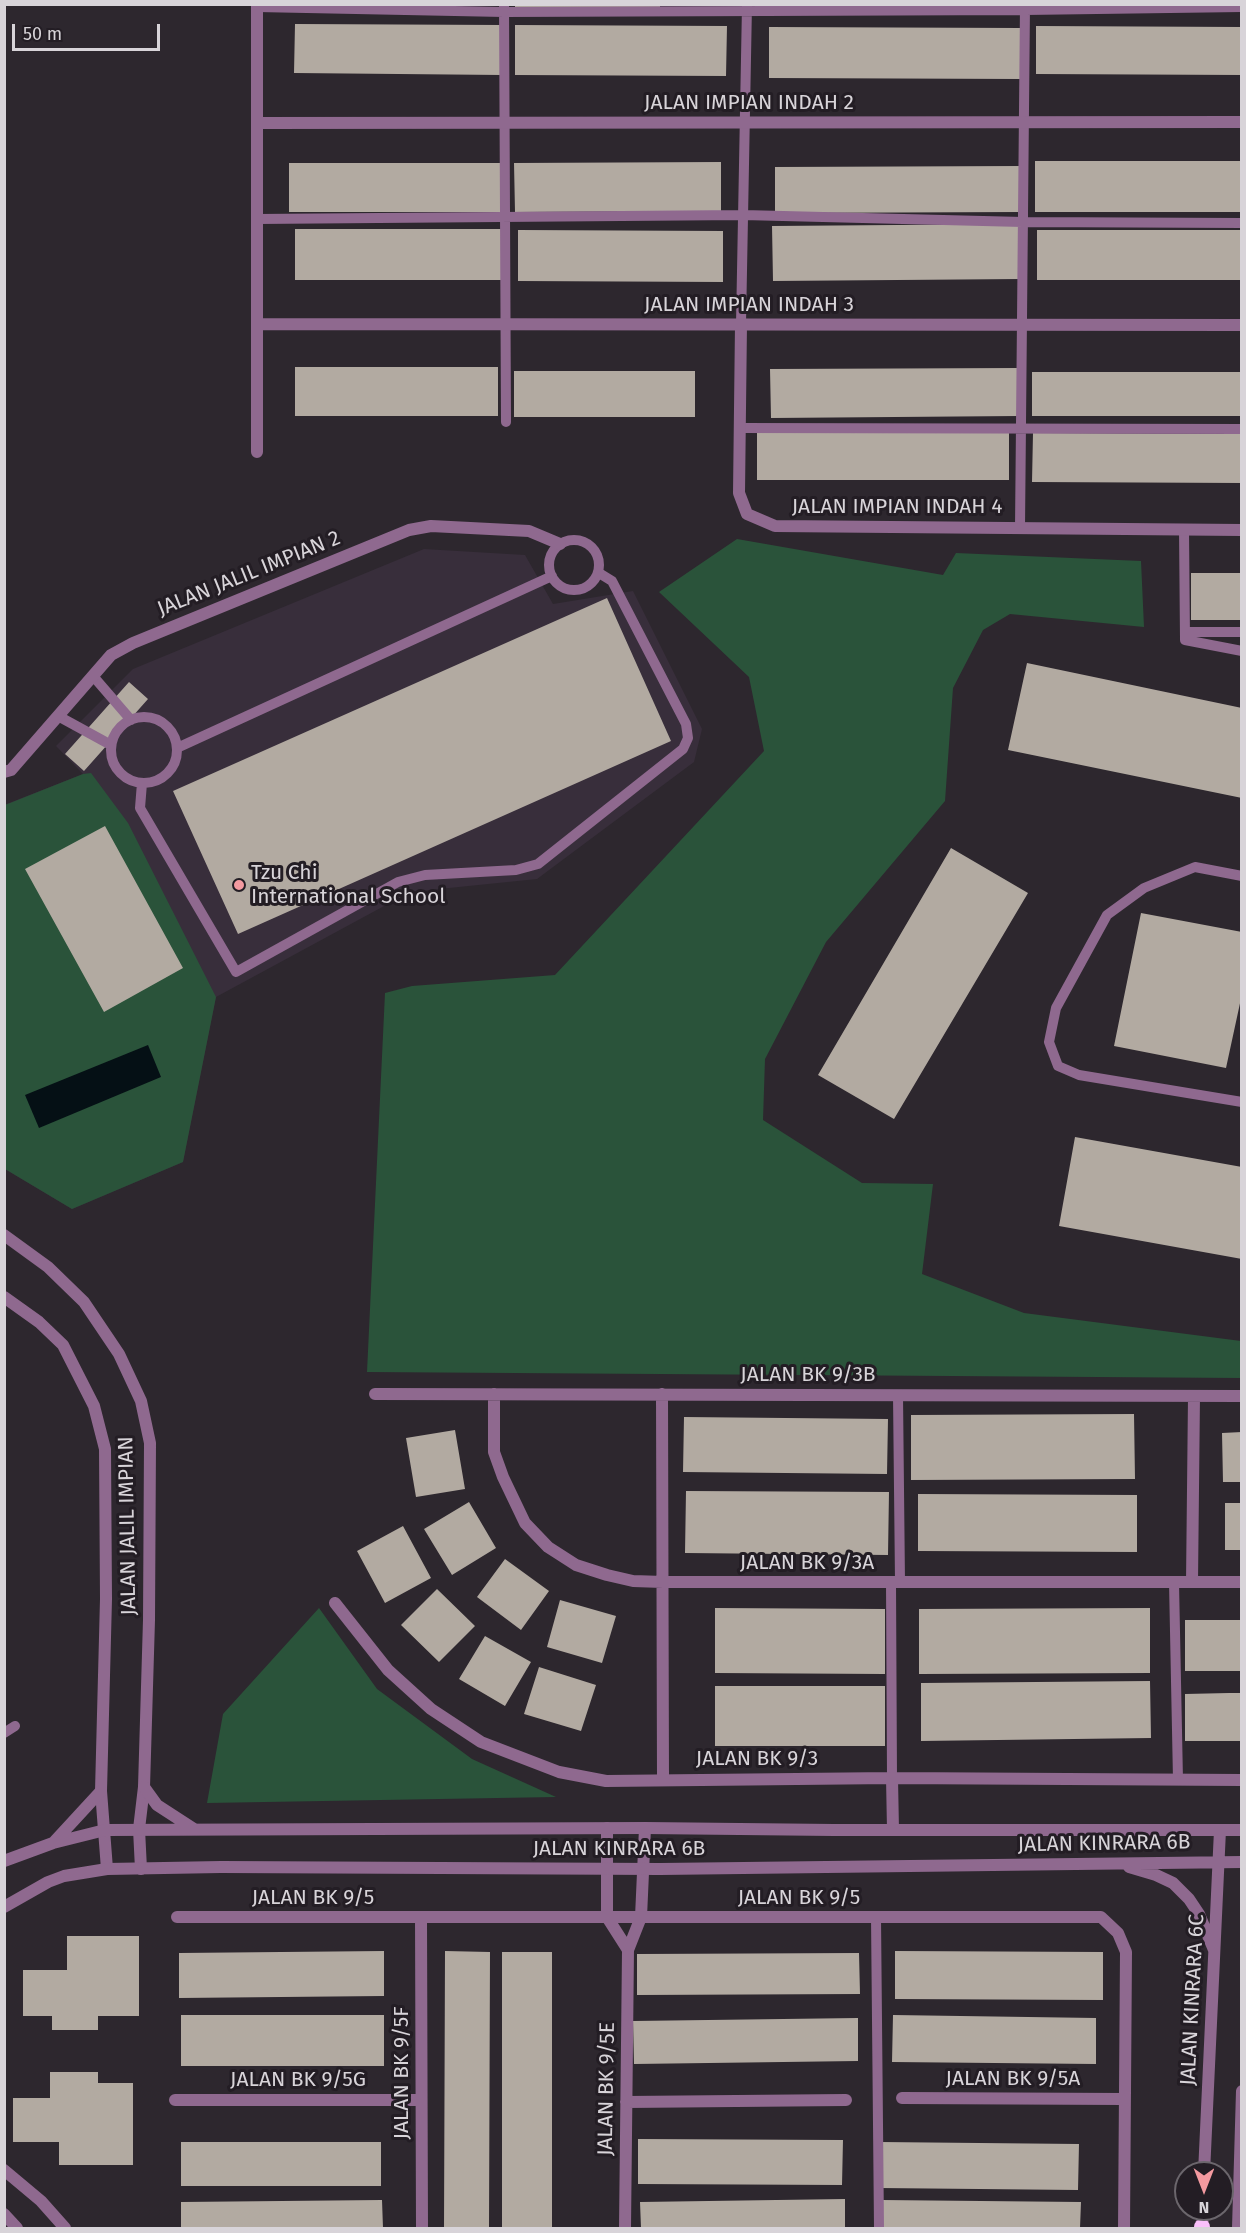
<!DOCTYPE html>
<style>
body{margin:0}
#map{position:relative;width:1246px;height:2233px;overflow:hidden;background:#2d272e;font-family:"Fira Sans",sans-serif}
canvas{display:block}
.frame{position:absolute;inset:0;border:6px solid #d8d4d9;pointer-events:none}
.north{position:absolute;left:1174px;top:2161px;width:60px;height:60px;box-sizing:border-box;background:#231d24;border:2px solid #6b666c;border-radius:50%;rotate:180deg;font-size:16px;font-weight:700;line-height:24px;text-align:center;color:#d8d4d9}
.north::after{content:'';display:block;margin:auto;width:21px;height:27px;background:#f49aa0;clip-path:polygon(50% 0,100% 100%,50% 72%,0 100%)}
.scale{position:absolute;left:12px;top:24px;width:148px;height:27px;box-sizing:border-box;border:3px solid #d8d4d9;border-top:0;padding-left:8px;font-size:18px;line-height:21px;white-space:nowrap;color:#d8d4d9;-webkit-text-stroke:4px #231d24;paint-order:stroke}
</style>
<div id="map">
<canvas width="1246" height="2233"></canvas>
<div class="frame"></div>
<div class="north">N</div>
<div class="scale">50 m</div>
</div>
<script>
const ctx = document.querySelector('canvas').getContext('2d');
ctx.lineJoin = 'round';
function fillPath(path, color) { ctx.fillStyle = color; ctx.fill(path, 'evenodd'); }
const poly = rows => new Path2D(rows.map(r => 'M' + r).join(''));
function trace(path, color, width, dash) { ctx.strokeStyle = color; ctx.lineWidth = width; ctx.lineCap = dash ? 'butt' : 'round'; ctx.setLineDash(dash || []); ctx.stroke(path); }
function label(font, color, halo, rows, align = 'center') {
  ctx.font = font + ' "Fira Sans",sans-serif'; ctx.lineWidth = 6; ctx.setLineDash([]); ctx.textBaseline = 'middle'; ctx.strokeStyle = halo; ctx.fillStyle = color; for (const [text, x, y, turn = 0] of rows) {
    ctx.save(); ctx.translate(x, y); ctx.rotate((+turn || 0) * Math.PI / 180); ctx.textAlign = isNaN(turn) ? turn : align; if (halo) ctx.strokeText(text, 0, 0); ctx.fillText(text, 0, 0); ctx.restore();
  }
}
const built = poly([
 [424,549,525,555,553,604,633,591,702,729,694,762,537,879,410,892,216,997,183,1162,72,1209,5,1169,4,805,83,774,56,746,133,669]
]);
const green = poly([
 [737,539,943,575,956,553,1141,561,1144,627,1010,614,983,630,953,688,945,801,826,942,765,1059,763,1120,862,1183,933,1184,922,1274,1024,1313,1241,1341,1241,1378,367,1372,385,993,412,986,555,975,764,751,749,677,659,592],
 [91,773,128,823,216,997,183,1162,72,1209,5,1169,5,805,83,774],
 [319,1608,377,1689,472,1759,556,1797,207,1803,223,1714]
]);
const water = poly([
 [148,1045,161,1077,39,1128,25,1095]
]);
const building = poly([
 [515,4,660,4,660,7,515,8],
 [295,24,503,25,502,75,294,73],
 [515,25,727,26,726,76,515,75],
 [1036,26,1242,27,1242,75,1036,74],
 [769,27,1020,28,1020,79,769,78],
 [1035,161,1242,161,1242,212,1035,212],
 [721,162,721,211,515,212,514,163],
 [289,163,500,163,500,212,289,212],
 [1021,166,1021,212,775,213,775,167],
 [1021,224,1022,279,773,281,772,226],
 [295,229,503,229,503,280,295,280],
 [518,230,723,231,723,282,518,281],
 [1037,230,1242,230,1242,280,1037,280],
 [295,367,498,367,498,416,295,416],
 [1019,368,1019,416,771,418,770,369],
 [514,371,695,371,695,417,514,417],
 [1032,372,1242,372,1242,416,1032,416],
 [757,433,1009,433,1009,480,757,480],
 [1033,433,1242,434,1242,483,1032,482],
 [1191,573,1242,573,1242,620,1191,620],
 [607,598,671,741,238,934,173,791],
 [1027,663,1242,708,1242,798,1008,750],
 [129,682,148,699,84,771,65,754],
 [105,826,183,968,104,1012,25,869],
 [951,848,1028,893,894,1119,818,1075],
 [1141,913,1242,932,1242,994,1226,1068,1114,1046],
 [1075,1137,1242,1167,1242,1259,1059,1226],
 [1134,1414,1135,1479,911,1480,911,1415],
 [684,1417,888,1419,887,1474,683,1472],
 [455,1430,465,1489,416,1497,406,1438],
 [1242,1432,1242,1482,1223,1482,1222,1433],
 [686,1491,889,1492,888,1555,685,1553],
 [918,1494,1137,1495,1137,1552,918,1551],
 [469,1502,496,1548,452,1575,424,1529],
 [1225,1503,1242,1503,1242,1550,1225,1550],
 [403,1526,431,1578,385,1603,357,1551],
 [505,1559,549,1591,521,1630,477,1597],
 [437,1589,475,1626,439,1662,401,1625],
 [560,1600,616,1616,602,1663,547,1647],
 [715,1608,885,1609,885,1674,715,1673],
 [1150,1608,1150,1673,919,1674,919,1609],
 [1185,1620,1242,1620,1242,1671,1185,1671],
 [485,1636,531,1662,505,1706,459,1679],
 [539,1667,596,1685,581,1731,524,1714],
 [1150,1681,1151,1738,921,1741,921,1683],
 [715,1686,885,1686,885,1746,715,1746],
 [1229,1693,1242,1693,1242,1741,1185,1741,1185,1694],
 [67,1936,139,1936,139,2016,98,2016,98,2030,52,2030,52,2016,23,2016,23,1970,67,1970],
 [384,1951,384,1996,179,1998,179,1953],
 [445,1951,490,1952,489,2228,444,2228],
 [895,1951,1103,1952,1103,2000,895,1999],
 [502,1952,552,1952,552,2228,502,2228],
 [859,1953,860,1994,637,1995,637,1954],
 [181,2015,384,2015,384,2066,181,2066],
 [893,2015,1096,2018,1096,2064,892,2062],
 [858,2018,858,2061,634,2064,633,2021],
 [50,2072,98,2072,98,2083,133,2083,133,2165,59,2165,59,2142,13,2142,13,2098,50,2098],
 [638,2139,843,2140,842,2185,638,2184],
 [181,2142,381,2142,381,2186,181,2186],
 [880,2142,1079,2144,1078,2190,879,2188],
 [845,2199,845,2228,641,2228,640,2202],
 [382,2200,383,2228,181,2228,181,2202],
 [881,2200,1081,2202,1080,2228,881,2228]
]);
const service = poly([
 [504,4,506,422],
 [257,7,504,12,1025,10,1242,7],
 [257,219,743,215,1023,222,1242,223],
 [741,324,747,5],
 [739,428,1242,429],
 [1020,527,1025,5],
 [1184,529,1185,640,1242,651],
 '549 565a25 25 0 1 1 50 0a25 25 0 1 1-50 0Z',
 [1185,632,1242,632],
 [93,676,131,720],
 [58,716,111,745],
 '111 750a33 33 0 1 1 66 0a33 33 0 1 1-66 0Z',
 [177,748,552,576],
 [142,783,140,808,236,972,398,882,425,875,516,870,538,864,683,749,688,738,686,724,612,581,599,573],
 [1242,876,1195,867,1144,888,1107,915,1056,1008,1049,1042,1058,1066,1079,1075,1242,1102],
 [898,1395,900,1582],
 [891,1582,892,1778],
 [1174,1582,1178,1780],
 [4,1733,15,1726],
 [876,1917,879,2228]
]);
const minor = poly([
 [257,123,1242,122],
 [257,324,1242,325],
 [741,324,739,493,747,514,775,526,1242,530],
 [257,452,257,4],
 [4,772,11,770,111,655,133,643,409,530,431,526,529,531,560,544],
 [4,1235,48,1267,84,1302,119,1354,141,1401,150,1443,149,1620,144,1787,139,1829,141,1869],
 [4,1297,39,1322,63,1345,94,1406,105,1449,106,1599,101,1791,107,1869],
 [375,1394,1242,1396],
 [494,1394,494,1452,503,1477,525,1523,548,1547,576,1565,607,1575,633,1581,663,1582,1242,1582],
 [662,1394,663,1780],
 [1192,1582,1194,1396],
 [335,1603,388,1670,431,1709,481,1742,559,1772,606,1781,892,1778,1242,1780],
 [892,1778,893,1830],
 [607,1828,607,1917,628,1950],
 [177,1917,1101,1917,1118,1933,1126,1952,1124,2228],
 [421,1918,422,2228],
 [902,2098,1124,2099],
 [175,2100,421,2100],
 [626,2102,846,2100],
 [625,2228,628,1950,641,1917,645,1828]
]);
const tertiary = poly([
 [144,1787,157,1805,194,1829],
 [54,1842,101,1791],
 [4,1861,53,1843,105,1830,645,1828,834,1830,1242,1830],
 [1129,1867,1156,1875,1173,1883,1189,1899,1199,1914,1214,1950],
 [4,1907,48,1882,64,1876,107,1869,221,1867,660,1869,1242,1862],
 [4,2170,41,2201,65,2228],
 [1204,2173,1220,1830],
 [4,2214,17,2228],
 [1202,2228,1203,2209],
 [1238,2228,1242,2091]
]);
const trunk = poly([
 [1202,2227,1202,2228]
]);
const markers = [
 [239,885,6,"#f49aa0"]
];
const streetNames = [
 ["JALAN IMPIAN INDAH 2",749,103],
 ["JALAN IMPIAN INDAH 3",749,305],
 ["JALAN IMPIAN INDAH 4",897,507],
 ["JALAN JALIL IMPIAN 2",249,574,-22],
 ["JALAN BK 9/3B",808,1375],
 ["JALAN JALIL IMPIAN",128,1526,-91],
 ["JALAN BK 9/3A",807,1563],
 ["JALAN BK 9/3",757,1759],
 ["JALAN KINRARA 6B",1104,1844,-1],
 ["JALAN KINRARA 6B",619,1849],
 ["JALAN BK 9/5",313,1898],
 ["JALAN BK 9/5",799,1898],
 ["JALAN KINRARA 6C",1193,2000,-87],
 ["JALAN BK 9/5F",402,2073,-90],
 ["JALAN BK 9/5A",1013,2079],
 ["JALAN BK 9/5G",298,2080],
 ["JALAN BK 9/5E",607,2089,-89]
];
const poiNames = [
 ["Tzu Chi",251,873],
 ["International School",251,897]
];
fillPath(built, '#382e3b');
fillPath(green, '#2a533a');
fillPath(water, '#051015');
fillPath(building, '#b2aaa1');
trace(service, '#8f698f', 10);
trace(minor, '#8f698f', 12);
trace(tertiary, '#8f698f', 12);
trace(trunk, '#fac0fb', 16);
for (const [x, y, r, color] of markers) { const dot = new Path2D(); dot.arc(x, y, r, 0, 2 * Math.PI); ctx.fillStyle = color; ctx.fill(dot); trace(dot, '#231d24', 2); }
label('21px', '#d8d4d9', '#231d24', streetNames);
label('21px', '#d8d4d9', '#231d24', poiNames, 'left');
</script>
